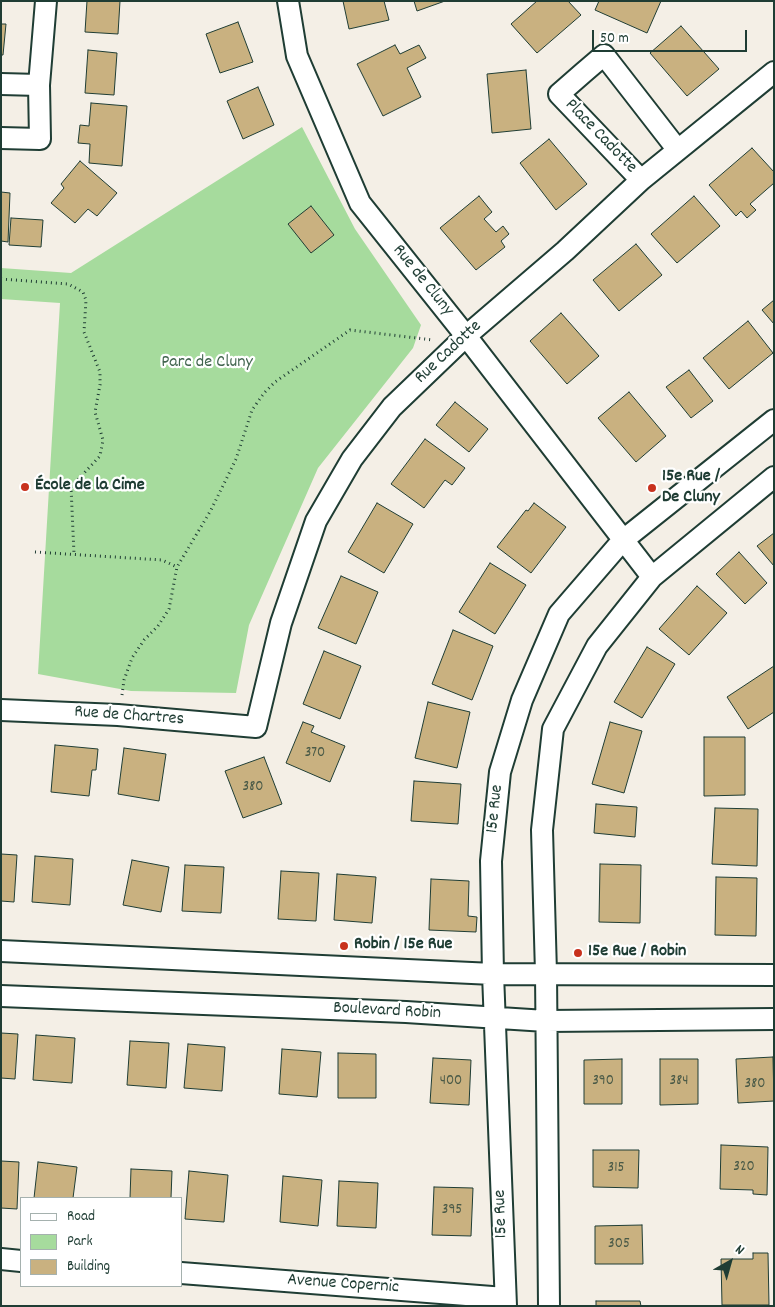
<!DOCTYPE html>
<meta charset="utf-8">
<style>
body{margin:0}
#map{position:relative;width:775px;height:1307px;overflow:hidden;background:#f4efe6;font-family:Dekko,sans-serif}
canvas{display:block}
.frame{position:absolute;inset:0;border:2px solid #1f3d34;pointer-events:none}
.legend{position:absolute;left:20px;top:1197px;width:162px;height:90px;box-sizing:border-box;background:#fff;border:1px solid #a5b1ae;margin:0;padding:6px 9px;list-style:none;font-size:15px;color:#1f3d34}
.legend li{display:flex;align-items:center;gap:10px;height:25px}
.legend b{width:25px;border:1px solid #a5b1ae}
.north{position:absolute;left:705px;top:1237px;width:50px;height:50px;-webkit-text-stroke:4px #fff;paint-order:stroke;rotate:38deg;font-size:14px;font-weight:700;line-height:20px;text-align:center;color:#1f3d34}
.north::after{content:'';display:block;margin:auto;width:18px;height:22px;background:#1f3d34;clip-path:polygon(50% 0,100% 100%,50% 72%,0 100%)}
.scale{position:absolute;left:592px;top:30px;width:155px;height:22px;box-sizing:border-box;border:2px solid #1f3d34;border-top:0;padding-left:6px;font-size:15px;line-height:18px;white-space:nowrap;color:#1f3d34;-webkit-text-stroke:4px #fff;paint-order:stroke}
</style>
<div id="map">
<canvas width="775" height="1307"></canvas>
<div class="frame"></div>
<ul class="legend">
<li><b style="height:6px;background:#fff"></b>Road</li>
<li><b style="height:14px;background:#a6db9d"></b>Park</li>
<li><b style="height:14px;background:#c9b180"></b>Building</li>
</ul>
<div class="north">N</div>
<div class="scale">50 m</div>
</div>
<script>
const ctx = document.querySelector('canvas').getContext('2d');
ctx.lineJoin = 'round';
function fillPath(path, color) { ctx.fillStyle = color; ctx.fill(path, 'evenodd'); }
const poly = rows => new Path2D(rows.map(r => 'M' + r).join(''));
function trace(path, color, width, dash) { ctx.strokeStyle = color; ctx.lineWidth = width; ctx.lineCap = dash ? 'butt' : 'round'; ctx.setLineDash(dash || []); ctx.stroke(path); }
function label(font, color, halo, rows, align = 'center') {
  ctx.font = font + ' Dekko,sans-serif'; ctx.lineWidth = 4.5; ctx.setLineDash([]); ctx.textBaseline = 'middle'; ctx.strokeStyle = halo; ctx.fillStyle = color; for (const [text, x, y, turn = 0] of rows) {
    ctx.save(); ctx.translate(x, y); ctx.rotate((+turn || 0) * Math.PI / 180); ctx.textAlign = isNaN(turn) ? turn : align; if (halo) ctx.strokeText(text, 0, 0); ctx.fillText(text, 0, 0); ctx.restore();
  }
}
const green = poly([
 [302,127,355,229,421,325,413,348,318,468,249,625,236,693,131,691,38,674,60,303,1,299,1,268,71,273]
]);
const building = poly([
 [87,1,120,1,118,34,85,32,87,1],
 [343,1,384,1,389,20,349,29,343,1],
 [414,1,445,1,417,11,414,1],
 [537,1,568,1,581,15,537,53,511,24,537,1],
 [599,1,661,1,647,33,595,10,599,1],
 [238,22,253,62,220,73,206,34,238,22],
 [1,24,6,24,3,55,1,55,1,24],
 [681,26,719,69,687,96,650,53,681,26],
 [395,45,400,54,419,45,426,58,407,68,421,97,383,116,357,64,395,45],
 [88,50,117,53,114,95,85,93,88,50],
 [526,70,531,129,492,133,487,74,526,70],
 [258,87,274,125,243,139,227,101,258,87],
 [91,103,127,106,122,166,89,163,90,144,78,143,80,125,89,126,91,103],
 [549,139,587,184,556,210,520,163,549,139],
 [752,148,774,172,774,183,750,204,756,210,747,218,741,211,736,216,709,185,752,148],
 [80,161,117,193,97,216,88,209,75,223,51,203,64,188,61,184,80,161],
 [1,192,10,193,8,242,1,241,1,192],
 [479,196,492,212,484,219,496,232,503,226,509,234,501,241,505,247,476,270,440,228,479,196],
 [694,196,720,226,677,263,651,234,694,196],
 [311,206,334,235,311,253,288,224,311,206],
 [11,218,43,220,41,247,9,245,11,218],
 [636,244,662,275,619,311,593,280,636,244],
 [774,300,774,324,762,310,774,300],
 [561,313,599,356,567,384,530,341,561,313],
 [748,321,773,353,729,389,703,358,748,321],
 [689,370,713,401,691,418,666,387,689,370],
 [629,392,666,436,636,462,598,418,629,392],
 [455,402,488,429,469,452,436,425,455,402],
 [425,439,465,468,452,485,445,480,424,508,391,484,425,439],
 [377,503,413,524,384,573,348,552,377,503],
 [534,503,566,527,531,573,497,547,526,510,528,511,534,503],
 [774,533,774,566,757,546,774,533],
 [739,552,767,583,745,604,716,574,739,552],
 [490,563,526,585,495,634,459,612,490,563],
 [341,576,378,592,356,644,318,628,341,576],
 [697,586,727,613,689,655,659,629,697,586],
 [453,630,493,646,472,700,432,684,453,630],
 [647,647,675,664,642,718,614,702,647,647],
 [324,651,361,666,340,719,303,704,324,651],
 [774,666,774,712,748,729,727,697,774,666],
 [428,702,470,712,457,768,415,758,428,702],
 [303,722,314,726,311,732,345,746,330,782,286,763,303,722],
 [610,722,642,731,624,793,592,784,610,722],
 [704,737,745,737,745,795,704,796,704,737],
 [55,745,98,749,96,770,92,770,89,796,51,792,55,745],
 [124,748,166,754,159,801,118,794,124,748],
 [264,757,282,804,243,818,225,771,264,757],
 [414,781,461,784,458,824,411,821,414,781],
 [596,804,637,807,635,837,594,833,596,804],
 [715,808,758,809,757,866,712,864,715,808],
 [1,854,17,855,14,902,1,901,1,854],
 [35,856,73,859,70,905,32,902,35,856],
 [132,860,169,867,161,912,123,905,132,860],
 [600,864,641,865,640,923,599,922,600,864],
 [185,865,224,867,221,913,182,911,185,865],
 [281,871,319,873,316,921,278,919,281,871],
 [337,874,376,877,372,923,334,920,337,874],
 [716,877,757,878,756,936,715,935,716,877],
 [431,879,469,881,468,916,477,917,476,932,429,930,431,879],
 [1,1033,18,1034,15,1079,1,1078,1,1033],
 [36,1035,75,1038,72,1083,33,1080,36,1035],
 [130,1041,169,1043,166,1088,127,1085,130,1041],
 [188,1044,225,1047,222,1091,184,1088,188,1044],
 [282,1049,321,1052,317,1097,279,1094,282,1049],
 [338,1053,376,1054,376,1098,338,1098,338,1053],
 [773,1057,774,1101,738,1103,736,1059,773,1057],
 [433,1058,471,1060,469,1105,430,1103,433,1058],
 [622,1059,622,1104,584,1104,584,1060,622,1059],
 [660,1059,698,1059,698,1104,660,1105,660,1059],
 [721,1145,768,1147,767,1195,753,1194,753,1190,720,1189,721,1145],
 [593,1150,639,1150,638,1188,593,1187,593,1150],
 [1,1161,19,1162,17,1209,1,1208,1,1161],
 [38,1162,77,1167,73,1198,34,1198,38,1162],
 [131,1169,172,1171,171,1198,130,1198,131,1169],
 [189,1171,228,1175,224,1222,185,1219,189,1171],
 [283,1176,322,1180,318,1226,280,1222,283,1176],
 [339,1181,378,1183,376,1228,337,1226,339,1181],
 [434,1187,473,1188,471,1236,432,1235,434,1187],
 [642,1225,643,1264,595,1264,595,1226,642,1225],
 [753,1253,768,1253,769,1305,722,1305,721,1259,753,1259,753,1253],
 [596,1301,640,1301,641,1306,596,1306,596,1301]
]);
const path = poly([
 [1,279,68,284,83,292,86,300,84,332,100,372,100,385,95,412,103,440,100,456,71,487,74,554],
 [35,552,162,560,177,567],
 [122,695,124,680,132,658,144,640,158,626,169,609,177,567,211,510,236,459,252,410,264,393,275,382,350,330,433,340]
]);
const street = poly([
 [288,1,297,56,360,203,466,336,652,577],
 [1,84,39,85],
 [1,138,40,139,39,85,46,1],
 [641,180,559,94,583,73,604,55,677,149],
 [1,710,118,715,256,727,281,623,316,521,352,459,392,407,466,336,565,251,641,180,774,72],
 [1,951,493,974,774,975],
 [1,996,406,1012,546,1021,774,1019],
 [1,1259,21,1261],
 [181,1273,505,1298],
 [506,1306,493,974,491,861,500,772,522,700,559,614,622,541,774,420],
 [549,1306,546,973,542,830,553,729,597,646,652,577,774,477]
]);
const markers = [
 [25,487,5,"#c8321e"],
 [652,488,5,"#c8321e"],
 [344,946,5,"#c8321e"],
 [578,953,5,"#c8321e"]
];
const numberNames = [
 ["370",315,754],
 ["380",253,788],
 ["400",451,1082],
 ["390",603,1082],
 ["384",679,1082],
 ["380",755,1085],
 ["320",744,1168],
 ["315",616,1169],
 ["395",452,1211],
 ["305",619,1245]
];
const streetNames = [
 ["Place Cadotte",600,137,46],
 ["Rue de Cluny",422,281,51],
 ["Rue Cadotte",449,353,-43],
 ["Rue de Chartres",129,717,4],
 ["15e Rue",496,809,-84],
 ["Boulevard Robin",387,1012,3],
 ["15e Rue",502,1214,-92],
 ["Avenue Copernic",343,1285,4]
];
const parkNames = [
 ["Parc de Cluny",207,364]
];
const poiNames = [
 ["15e Rue /",662,478],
 ["De Cluny",662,499],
 ["École de la Cime",35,487],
 ["Robin / 15e Rue",354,946],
 ["15e Rue / Robin",588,953]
];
fillPath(green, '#a6db9d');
fillPath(building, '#c9b180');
trace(building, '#1f3d34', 1);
trace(street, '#1f3d34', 24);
trace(path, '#1f3d34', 3, [1, 4]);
trace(street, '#fff', 20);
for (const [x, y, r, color] of markers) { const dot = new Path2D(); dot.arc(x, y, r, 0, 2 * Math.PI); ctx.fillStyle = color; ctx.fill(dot); trace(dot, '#fff', 2); }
label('15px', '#4a5a47', null, numberNames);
label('18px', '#1f3d34', '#fff', streetNames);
label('18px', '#41644e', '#fff', parkNames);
label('bold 18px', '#1f3d34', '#fff', poiNames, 'left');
</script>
